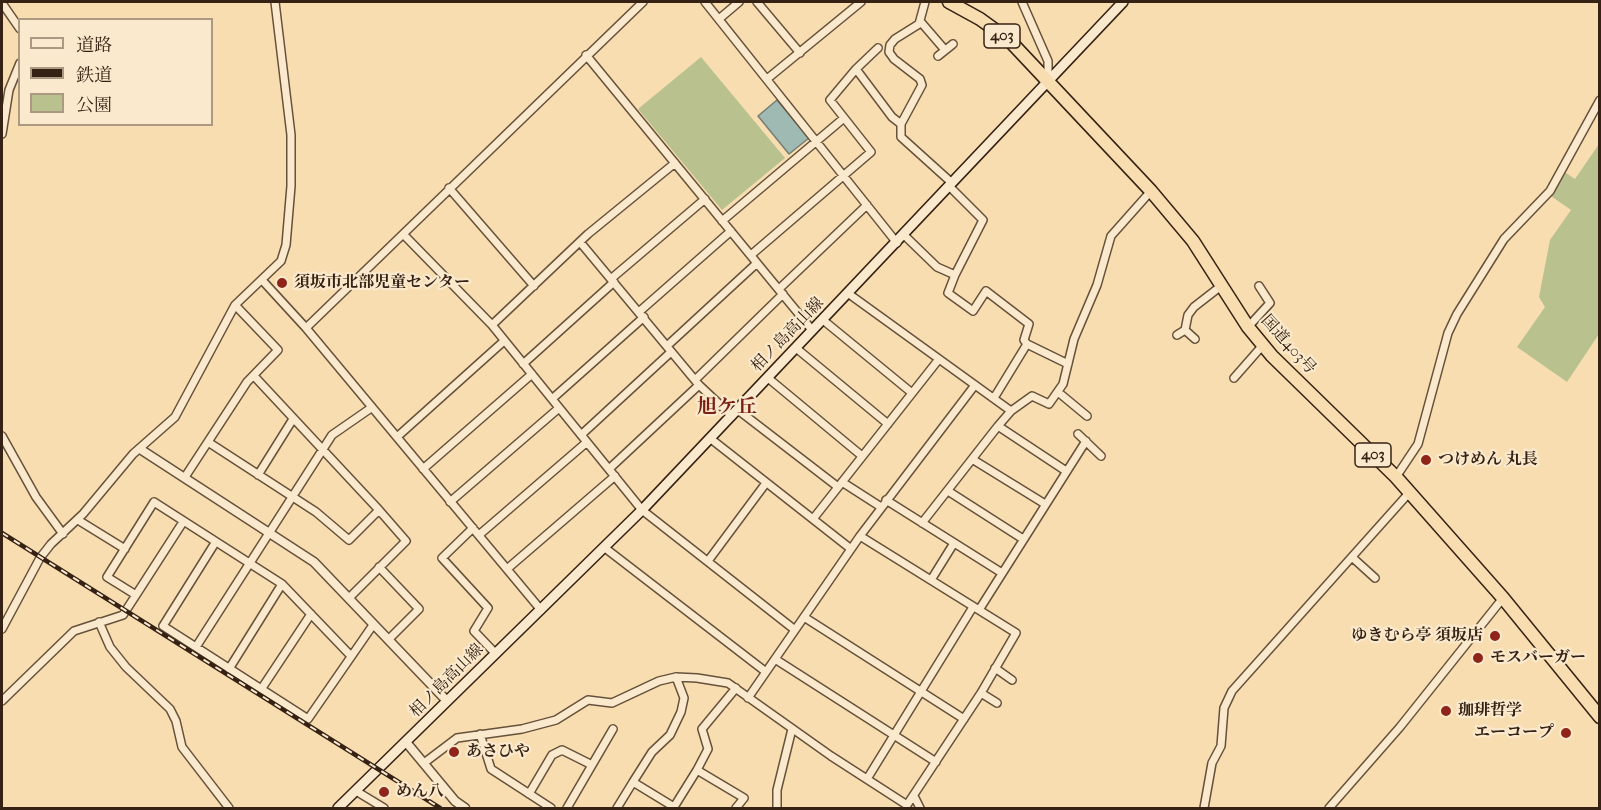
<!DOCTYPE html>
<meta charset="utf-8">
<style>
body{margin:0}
#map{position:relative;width:1601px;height:810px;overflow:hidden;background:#f8ddb0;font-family:"IM FELL French Canon","Noto Serif JP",serif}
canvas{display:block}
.frame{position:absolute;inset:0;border:3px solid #362214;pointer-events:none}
.legend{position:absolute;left:18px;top:18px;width:195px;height:108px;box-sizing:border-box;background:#fae9cc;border:2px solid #ac9982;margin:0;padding:8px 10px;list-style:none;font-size:18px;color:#362214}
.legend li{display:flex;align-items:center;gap:12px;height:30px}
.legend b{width:30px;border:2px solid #ac9982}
</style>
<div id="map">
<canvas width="1601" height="810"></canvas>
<div class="frame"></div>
<ul class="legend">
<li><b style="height:8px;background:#fae9cc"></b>道路</li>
<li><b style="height:8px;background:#362214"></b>鉄道</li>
<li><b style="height:16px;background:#b9c28e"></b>公園</li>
</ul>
</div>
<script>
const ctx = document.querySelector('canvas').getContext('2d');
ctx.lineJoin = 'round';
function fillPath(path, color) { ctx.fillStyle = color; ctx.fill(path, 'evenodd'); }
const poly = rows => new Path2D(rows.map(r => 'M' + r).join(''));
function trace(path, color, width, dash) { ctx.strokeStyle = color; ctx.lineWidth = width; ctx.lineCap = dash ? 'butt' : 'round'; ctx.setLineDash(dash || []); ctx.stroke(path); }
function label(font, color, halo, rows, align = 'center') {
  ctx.font = font + ' "IM FELL French Canon","Noto Serif JP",serif'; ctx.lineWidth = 4.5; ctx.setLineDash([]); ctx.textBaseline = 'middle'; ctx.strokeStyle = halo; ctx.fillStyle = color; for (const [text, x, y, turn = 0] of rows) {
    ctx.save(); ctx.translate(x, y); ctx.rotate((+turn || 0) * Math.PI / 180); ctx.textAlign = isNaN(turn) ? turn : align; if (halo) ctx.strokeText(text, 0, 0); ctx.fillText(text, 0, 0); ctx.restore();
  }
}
const green = poly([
 [701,57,785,158,722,210,638,109],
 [1599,144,1599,334,1567,382,1517,347,1545,307,1539,297,1550,240,1571,210,1548,194,1563,171,1575,179]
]);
const water = poly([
 [777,100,809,138,789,154,758,116,777,100]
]);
const minor = poly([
 [705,2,897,243],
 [757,2,800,53],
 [925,2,919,24,895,39,890,45,889,52,894,59,920,79,922,85,901,124,901,137,952,183],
 [1022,2,1048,61,1048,80],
 [2,3,20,29],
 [719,19,739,2],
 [920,21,945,50],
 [586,55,812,330],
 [938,56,953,44],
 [856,69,892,117,901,124],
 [767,79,861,2],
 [2,134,9,90,20,63],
 [675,163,588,234,492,325,642,510,795,630],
 [949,186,983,220,955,275],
 [449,188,534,286],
 [722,221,844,118],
 [404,235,492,325],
 [904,235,937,267,955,275,948,293,973,311,986,291,1029,324,1024,340,1027,344],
 [580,242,699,385,732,416],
 [751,255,871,152,830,100,856,69,878,48],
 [612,278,705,199],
 [262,280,306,328,541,610],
 [779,289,867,205],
 [849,294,1011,411,998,426,1066,471],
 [640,311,731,231],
 [823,320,912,393],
 [1248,327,1270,303,1259,286],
 [306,328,643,2],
 [1185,330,1195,339],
 [1177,335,1185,330,1188,315,1194,307,1221,286],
 [668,345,757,263],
 [796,348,888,424],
 [523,364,614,282],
 [768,378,862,456],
 [1234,378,1263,345],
 [696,379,783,294],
 [1058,392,1087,416],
 [994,398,1027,344,1068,364],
 [552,399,644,317],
 [738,410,838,487],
 [1011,411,1032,396,1049,404,1063,384,1074,339,1097,285,1111,236,1151,191],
 [1078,434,1101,456],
 [581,435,671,352],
 [2,436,36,497,63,534],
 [397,437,504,341],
 [711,439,851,549],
 [208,442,316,512,349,540,379,510,254,376],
 [972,459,1045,504],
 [423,469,532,374],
 [609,469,699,385],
 [258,475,293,419],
 [185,477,247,382,278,350,235,305],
 [1396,477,1418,444,1448,333,1457,314,1504,239,1550,191,1600,100],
 [842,482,881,507],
 [948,491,1023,539],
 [886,500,1002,573],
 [450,502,559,408],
 [813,519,939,359],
 [78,520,125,549],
 [922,523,998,426],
 [473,528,442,558,488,608,474,631,496,654],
 [479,535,587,442],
 [215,543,163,626,308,719,373,625],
 [605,548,766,672],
 [1353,558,1375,578],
 [708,561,766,483],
 [379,567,419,609,389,639],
 [507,569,615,476],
 [931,580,954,543],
 [136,595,183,522],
 [350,597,406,541,379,510],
 [979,610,1086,441],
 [804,617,964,719],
 [99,622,110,647,126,667,170,709,176,721,182,747,229,808],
 [2,629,40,558,51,544,83,514,133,454,175,417,235,305,281,261,286,245,291,186,291,135,275,2],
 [196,647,332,435,371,408],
 [775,659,936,762],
 [995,668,1012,680],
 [229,669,282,584],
 [676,677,684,698,681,712,670,735,652,752,633,782,674,807,697,770],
 [262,688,311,614],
 [736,688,702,729,708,749,697,770,744,798,736,808],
 [981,693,997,703],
 [748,698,860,536,975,385],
 [2,701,74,631,123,615,136,595,107,577,154,502,282,584,351,656],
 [480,734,491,769,551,808],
 [424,763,457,738,522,729,556,720,588,700,612,703,659,681,676,677,697,678,728,683,831,756,907,805,981,693,1016,633,860,536],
 [867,779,973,607],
 [356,791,384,808],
 [529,794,552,755,562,750,592,765],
 [914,796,920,808],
 [567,808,613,729],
 [617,808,633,782],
 [777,808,777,790,792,729],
 [1204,808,1212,763,1221,746,1224,708,1232,691,1409,493],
 [1329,808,1400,727,1503,598]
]);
const tertiary = poly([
 [140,449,314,562,447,701],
 [406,742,455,801,465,808]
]);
const secondary = poly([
 [338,808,642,510,1123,2]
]);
const trunk = poly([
 [949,2,980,19,1009,40,1151,191,1193,241,1248,327,1272,356,1396,477,1503,598,1600,717]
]);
const rail = poly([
 [2,533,440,808]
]);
const markers = [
 [282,283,6,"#8f2418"],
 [1426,460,6,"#8f2418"],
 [1495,636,6,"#8f2418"],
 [1478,658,6,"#8f2418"],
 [1446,711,6,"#8f2418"],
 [1566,733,6,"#8f2418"],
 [454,752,6,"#8f2418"],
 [384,792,6,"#8f2418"]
];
const shields = [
 [1002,36,36],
 [1373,455,36]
];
const shieldNames = [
 ["403",1002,36],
 ["403",1373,455]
];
const poiNames = [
 ["須坂市北部児童センター",294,283],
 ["つけめん 丸長",1438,460],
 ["ゆきむら亭 須坂店",1483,636,"right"],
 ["モスバーガー",1490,658],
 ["珈琲哲学",1458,711],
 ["エーコープ",1554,733,"right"],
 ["あさひや",466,752],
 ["めん八",396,792]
];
const streetNames = [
 ["相ノ島高山線",788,335,-46],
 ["国道403号",1288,345,48],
 ["相ノ島高山線",447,681,-45]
];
const quarterNames = [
 ["旭ケ丘",727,408]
];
fillPath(green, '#b9c28e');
fillPath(water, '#9fbab3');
trace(water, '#757d73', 1.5);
trace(minor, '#66513b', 10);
trace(tertiary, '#66513b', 11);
trace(secondary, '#362214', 12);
trace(trunk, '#362214', 15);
trace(minor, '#fae9cc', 7);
trace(tertiary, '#fae9cc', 8);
trace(secondary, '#fae9cc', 9);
trace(trunk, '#f8ddb0', 12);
trace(rail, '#362214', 4.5);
trace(rail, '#fae9cc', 2, [7]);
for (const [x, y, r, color] of markers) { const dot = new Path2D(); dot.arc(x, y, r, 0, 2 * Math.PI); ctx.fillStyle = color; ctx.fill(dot); trace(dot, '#fae9cc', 2); }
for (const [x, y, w] of shields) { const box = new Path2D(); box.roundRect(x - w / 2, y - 12, w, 24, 4.5); ctx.fillStyle = '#fae9cc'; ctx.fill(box); trace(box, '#362214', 1.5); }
label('bold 15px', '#362214', null, shieldNames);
label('bold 16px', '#362214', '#fae9cc', poiNames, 'left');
label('16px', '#362214', '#fae9cc', streetNames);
label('bold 20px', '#7a1f14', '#fae9cc', quarterNames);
</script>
